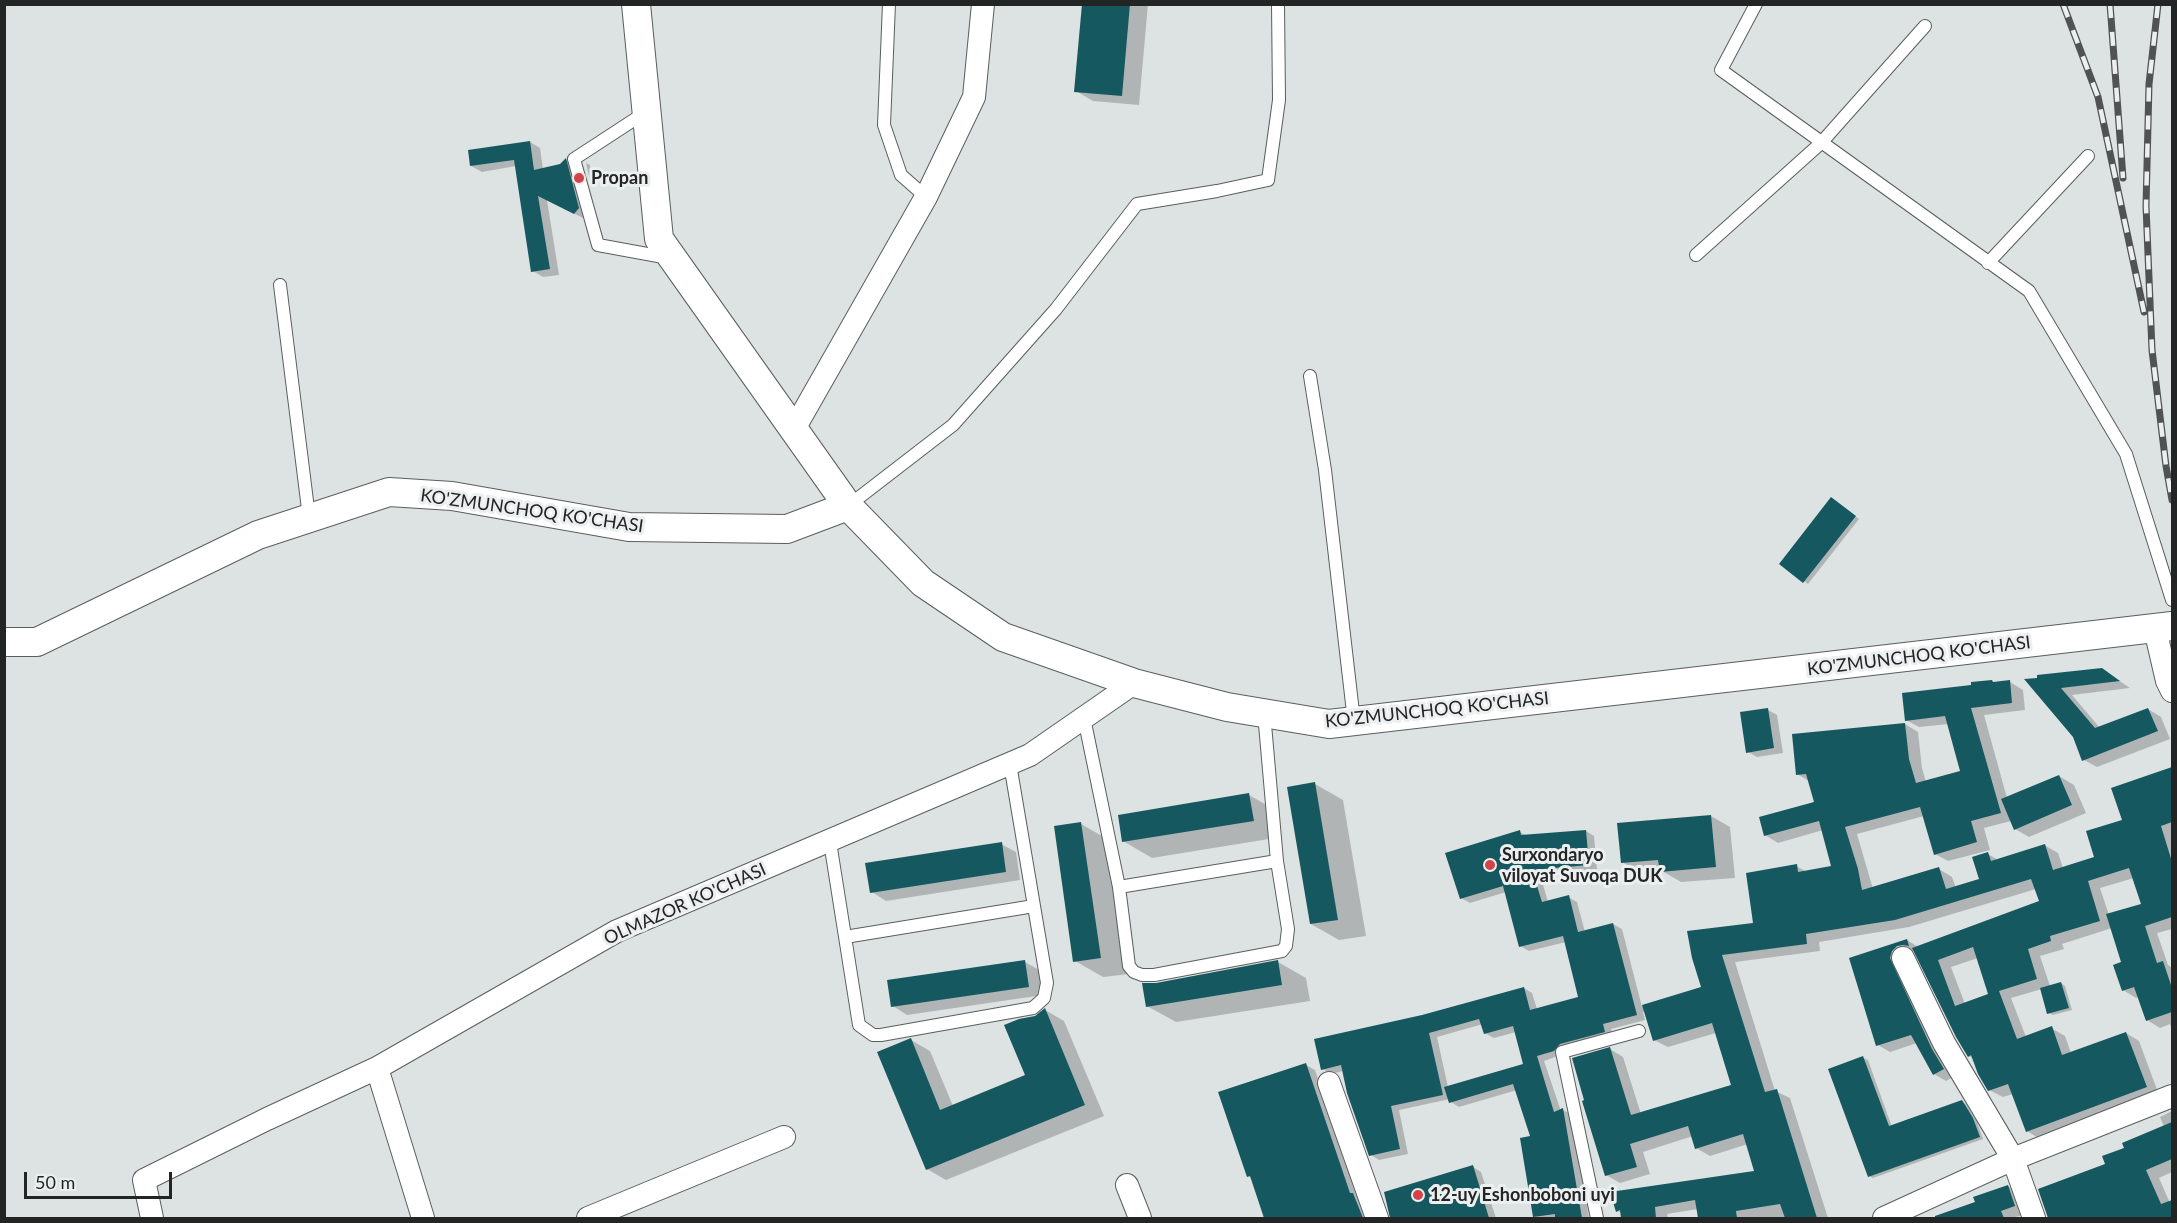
<!DOCTYPE html>
<style>
body{margin:0}
#map{position:relative;width:2177px;height:1223px;overflow:hidden;background:#dde2e2;font-family:Lato,sans-serif}
canvas{display:block}
.frame{position:absolute;inset:0;border:6px solid #232525;pointer-events:none}
.scale{position:absolute;left:24px;top:1172px;width:148px;height:27px;box-sizing:border-box;border:3px solid #232525;border-top:0;padding-left:8px;font-size:18px;line-height:21px;white-space:nowrap;color:#232525;-webkit-text-stroke:4px #ebefef;paint-order:stroke}
</style>
<div id="map">
<canvas width="2177" height="1223"></canvas>
<div class="frame"></div>
<div class="scale">50 m</div>
</div>
<script>
const ctx = document.querySelector('canvas').getContext('2d');
ctx.lineJoin = 'round';
function fillPath(path, color) { ctx.fillStyle = color; ctx.fill(path, 'evenodd'); }
const poly = rows => new Path2D(rows.map(r => 'M' + r).join(''));
function trace(path, color, width, dash) { ctx.strokeStyle = color; ctx.lineWidth = width; ctx.lineCap = dash ? 'butt' : 'round'; ctx.setLineDash(dash || []); ctx.stroke(path); }
function label(font, color, halo, rows, align = 'center') {
  ctx.font = font + ' Lato,sans-serif'; ctx.lineWidth = 6; ctx.setLineDash([]); ctx.textBaseline = 'middle'; ctx.strokeStyle = halo; ctx.fillStyle = color; for (const [text, x, y, turn = 0] of rows) {
    ctx.save(); ctx.translate(x, y); ctx.rotate((+turn || 0) * Math.PI / 180); ctx.textAlign = isNaN(turn) ? turn : align; if (halo) ctx.strokeText(text, 0, 0); ctx.fillText(text, 0, 0); ctx.restore();
  }
}
const shadow = poly([
 [1084,4,1148,4,1139,105,1093,101,1076,91],
 [530,142,540,148,543,169,561,165,566,160,576,166,585,219,547,200,559,275,543,277,533,271,516,166,482,172,471,166],
 [586,163,590,165,593,186,591,185],
 [1836,501,1859,519,1808,584,1804,581],
 [2102,669,2130,688,2072,695,2100,728,2148,709,2161,717,2170,739,2097,767,2084,760,2074,736,2039,679],
 [2010,682,2023,690,2025,710,1984,715,2007,798,2059,776,2074,785,2086,813,2029,837,2015,829,2011,821,1984,828,1990,850,1948,861,1935,854,1924,816,1857,834,1873,889,1939,869,1952,877,1956,888,1981,880,1988,854,1998,860,2044,845,2058,853,2063,868,2096,858,2124,821,2171,769,2172,770,2172,929,2157,933,2168,965,2172,968,2172,1030,2170,1024,2160,1028,2147,1020,2139,997,2136,998,2123,990,2123,963,2112,928,2062,944,2064,949,2040,956,2050,986,2061,983,2065,986,2072,1010,2053,1015,2049,1013,2042,989,2011,998,2026,1037,2051,1028,2065,1036,2071,1053,2126,1033,2139,1041,2159,1095,2040,1139,2027,1131,2013,1094,2003,1097,1989,1090,1974,1059,1969,1056,1915,951,1909,952,1955,1076,1946,1081,1934,1074,1917,1043,1890,1052,1878,1045,1851,959,1907,940,1918,947,2041,902,2036,889,1909,927,1819,942,1820,951,1735,962,1775,1091,1790,1098,1828,1218,1700,1218,1698,1209,1667,1214,1668,1218,1623,1218,1622,1213,1617,1211,1756,1172,1748,1144,1710,1156,1696,1148,1693,1136,1643,1152,1650,1174,1620,1183,1606,1175,1610,1049,1623,1057,1641,1114,1733,1086,1716,1033,1668,1047,1654,1040,1646,1012,1643,1012,1645,1020,1611,1029,1613,1036,1544,1061,1561,1111,1563,1110,1572,1115,1589,1218,1538,1218,1535,1217,1532,1138,1517,1090,1459,1107,1451,1102,1450,1099,1399,1110,1408,1154,1379,1160,1371,1155,1343,1071,1331,1074,1323,1069,1422,1017,1524,988,1532,993,1537,1009,1580,999,1566,942,1529,951,1520,946,1506,892,1470,903,1461,898,1520,832,1527,836,1586,831,1594,836,1597,870,1540,874,1548,902,1568,897,1577,902,1585,932,1613,924,1622,929,1642,1007,1702,988,1693,958,1755,924,1796,866,1807,872,1833,867,1823,830,1778,843,1765,835,1815,803,1809,781,1797,774,1905,724,1918,732,1922,768,1926,782,1962,772,1949,724,1919,727,1906,720,1995,683],
 [2134,878,2143,905,2109,915,2100,888],
 [1978,958,1990,995,1965,1004,1951,967],
 [1483,1024,1485,1033,1494,1038,1516,1032,1525,1065,1448,1087,1437,1037],
 [1768,710,1777,715,1783,753,1757,757,1748,752],
 [1315,784,1343,800,1366,936,1339,940,1311,924],
 [1249,795,1277,811,1281,837,1152,858,1123,841],
 [1711,816,1730,827,1735,878,1681,882,1662,871,1642,873,1622,862],
 [1081,824,1109,840,1129,974,1103,977,1075,961],
 [1001,844,1016,852,1020,880,886,901,872,892],
 [1025,962,1039,970,1043,995,907,1015,893,1006],
 [1278,962,1306,978,1310,1001,1176,1022,1147,1006,1156,985],
 [1045,1010,1064,1021,1104,1116,946,1180,927,1169,911,1040,930,1051,953,1106,1027,1076,1036,1017],
 [1863,1058,1868,1060,1892,1127,1962,1102,1966,1104,1977,1122,1983,1139,1873,1178,1869,1176],
 [1306,1065,1315,1070,1357,1197,1361,1199,1369,1218,1266,1218,1252,1178,1248,1176],
 [2172,1111,2172,1172,2159,1178,2170,1203,2172,1201,2172,1218,2050,1218,2040,1189,2107,1165,2126,1149,2164,1127,2160,1117],
 [1473,1167,1481,1172,1496,1218,1391,1218,1386,1193],
 [2008,1186,2021,1194,2028,1213,2013,1218,1931,1218,1976,1203]
]);
const building = poly([
 [1082,4,1130,4,1122,96,1074,92],
 [530,141,534,170,560,164,566,158,579,208,574,214,538,196,550,269,531,272,514,160,470,166,468,150],
 [1831,497,1856,516,1803,583,1779,564],
 [2102,668,2120,681,2061,688,2095,728,2148,708,2158,731,2082,761,2073,737,2024,679,2037,678,2037,675],
 [1992,680,1993,682,2010,680,2012,703,1971,708,2001,813,1971,821,1977,842,1934,855,1920,807,1845,827,1858,869,1862,890,1939,867,1946,889,1979,879,1972,857,1988,852,1991,861,2045,844,2053,870,2094,857,2086,831,2122,820,2111,788,2172,767,2172,822,2161,826,2172,862,2172,917,2145,926,2157,963,2163,961,2172,988,2172,1012,2146,1021,2134,987,2122,991,2113,965,2121,962,2106,914,2141,904,2129,868,2088,881,2100,921,2050,936,2051,941,2028,949,2037,979,1999,991,2017,1039,2052,1026,2062,1055,2126,1032,2147,1087,2026,1132,2008,1084,1988,1091,1978,1074,1971,1055,1968,1057,1956,1037,1912,948,2039,901,2031,879,1895,920,1806,934,1807,944,1722,955,1765,1092,1777,1089,1817,1218,1785,1218,1780,1204,1736,1211,1737,1218,1698,1218,1695,1200,1655,1207,1656,1218,1621,1218,1620,1210,1616,1212,1610,1192,1754,1171,1743,1134,1695,1149,1688,1126,1630,1144,1637,1167,1605,1176,1582,1101,1584,1100,1572,1058,1610,1047,1631,1115,1731,1085,1712,1023,1653,1041,1642,1005,1701,987,1692,958,1687,931,1753,923,1746,873,1797,864,1798,872,1831,866,1819,821,1764,836,1759,817,1814,802,1806,774,1796,775,1792,734,1905,723,1909,759,1916,783,1960,771,1945,716,1905,721,1902,693,1971,685,1971,682],
 [1973,947,1988,994,1955,1006,1938,960],
 [1768,708,1774,748,1746,753,1740,712],
 [2059,775,2072,805,2014,830,2001,799],
 [1315,782,1338,920,1310,924,1287,787],
 [1249,793,1254,821,1122,842,1118,815],
 [1711,815,1716,867,1660,872,1658,860,1621,863,1617,823],
 [1081,822,1101,958,1073,962,1054,826],
 [1520,830,1521,835,1586,830,1589,865,1532,870,1542,902,1569,895,1578,932,1613,923,1637,1015,1603,1024,1605,1032,1560,1044,1554,1051,1537,1056,1554,1112,1563,1108,1582,1218,1555,1218,1555,1214,1533,1217,1520,1138,1530,1136,1513,1084,1449,1103,1444,1087,1523,1064,1513,1026,1484,1034,1479,1019,1429,1033,1443,1095,1391,1106,1400,1149,1369,1156,1347,1093,1341,1065,1321,1070,1314,1039,1422,1015,1524,987,1530,1010,1578,997,1563,936,1519,947,1503,886,1460,899,1445,853],
 [1002,842,1006,872,870,893,865,863],
 [1907,939,1909,946,1903,945,1897,946,1892,951,1890,958,1932,1049,1944,1069,1933,1075,1911,1035,1876,1046,1849,958],
 [1025,960,1029,987,891,1007,887,980],
 [1278,960,1282,985,1146,1007,1142,983,1156,983],
 [2061,982,2069,1008,2047,1014,2040,988],
 [1045,1008,1085,1105,926,1170,877,1052,911,1038,940,1110,1025,1075,1004,1025,1019,1019,1035,1016],
 [1863,1056,1889,1126,1962,1100,1973,1118,1980,1137,1868,1177,1828,1069],
 [1306,1063,1350,1193,1353,1193,1363,1218,1264,1218,1250,1176,1247,1177,1218,1092],
 [2172,1122,2172,1159,2146,1170,2161,1204,2172,1200,2172,1218,2048,1218,2038,1189,2105,1164,2102,1156,2124,1148,2122,1143],
 [1473,1165,1489,1218,1390,1218,1384,1192],
 [2008,1185,2015,1206,2001,1211,2004,1218,1935,1218,1935,1216,1975,1202,1973,1197]
]);
const service = poly([
 [889,4,884,125,901,175,926,197],
 [1756,4,1721,70,2029,291,2126,454,2172,600],
 [646,112,574,159,598,245,669,258],
 [1696,255,1821,143,1925,26],
 [1988,263,2088,156],
 [280,285,309,517],
 [1310,376,1325,470,1354,721],
 [848,506,953,425,1056,309,1137,204,1217,191,1268,180,1279,100,1278,4],
 [1084,718,1119,887,1129,966,1134,972,1142,975,1154,975,1282,951,1286,946,1288,929,1277,861,1264,713],
 [830,842,859,1025,873,1035,881,1035,1033,1008,1044,998,1047,983,1010,764],
 [1119,887,1277,861],
 [845,937,1034,906],
 [1597,1218,1562,1052,1639,1031]
]);
const minor = poly([
 [794,429,926,197,974,97,983,4],
 [2155,629,2167,681,2172,691],
 [1903,958,1944,1043,2013,1159,2034,1218],
 [377,1068,423,1218],
 [1329,1083,1377,1218],
 [1127,1185,1140,1218],
 [152,1218,144,1180,267,1119,377,1068,617,931,1030,755,1134,683],
 [588,1218,784,1137],
 [1884,1218,2013,1159,2172,1096]
]);
const tertiary = poly([
 [636,4,659,239,848,506,923,583,1003,637,1134,683,1227,707,1329,724,2172,626],
 [4,642,37,642,258,535,389,492,452,496,629,527,787,529,848,506]
]);
const rail = poly([
 [2063,4,2098,97,2144,312],
 [2110,4,2123,178],
 [2158,4,2149,84,2146,206,2152,350,2166,466,2172,500]
]);
const markers = [
 [579,178,6,"#d34348"],
 [1490,865,6,"#d34348"],
 [1418,1195,6,"#d34348"]
];
const poiNames = [
 ["Propan",591,178],
 ["Surxondaryo",1502,855],
 ["viloyat Suvoqa DUK",1502,876],
 ["12-uy Eshonboboni uyi",1430,1195]
];
const streetNames = [
 ["KO'ZMUNCHOQ KO'CHASI",532,511,8],
 ["KO'ZMUNCHOQ KO'CHASI",1919,656,-7],
 ["KO'ZMUNCHOQ KO'CHASI",1437,710,-6],
 ["OLMAZOR KO'CHASI",685,904,-24]
];
fillPath(shadow, '#0003');
fillPath(building, '#16585f');
trace(service, '#5a5e5e', 14);
trace(minor, '#5a5e5e', 24);
trace(tertiary, '#5a5e5e', 30);
trace(service, '#fff', 12);
trace(minor, '#fff', 22);
trace(tertiary, '#fff', 28);
trace(rail, '#505353', 7);
trace(rail, '#ebefef', 4.5, [14]);
for (const [x, y, r, color] of markers) { const dot = new Path2D(); dot.arc(x, y, r, 0, 2 * Math.PI); ctx.fillStyle = color; ctx.fill(dot); trace(dot, '#ebefef', 2); }
label('bold 18px', '#232525', '#ebefef', poiNames, 'left');
label('18px', '#232525', '#ebefef', streetNames);
</script>
